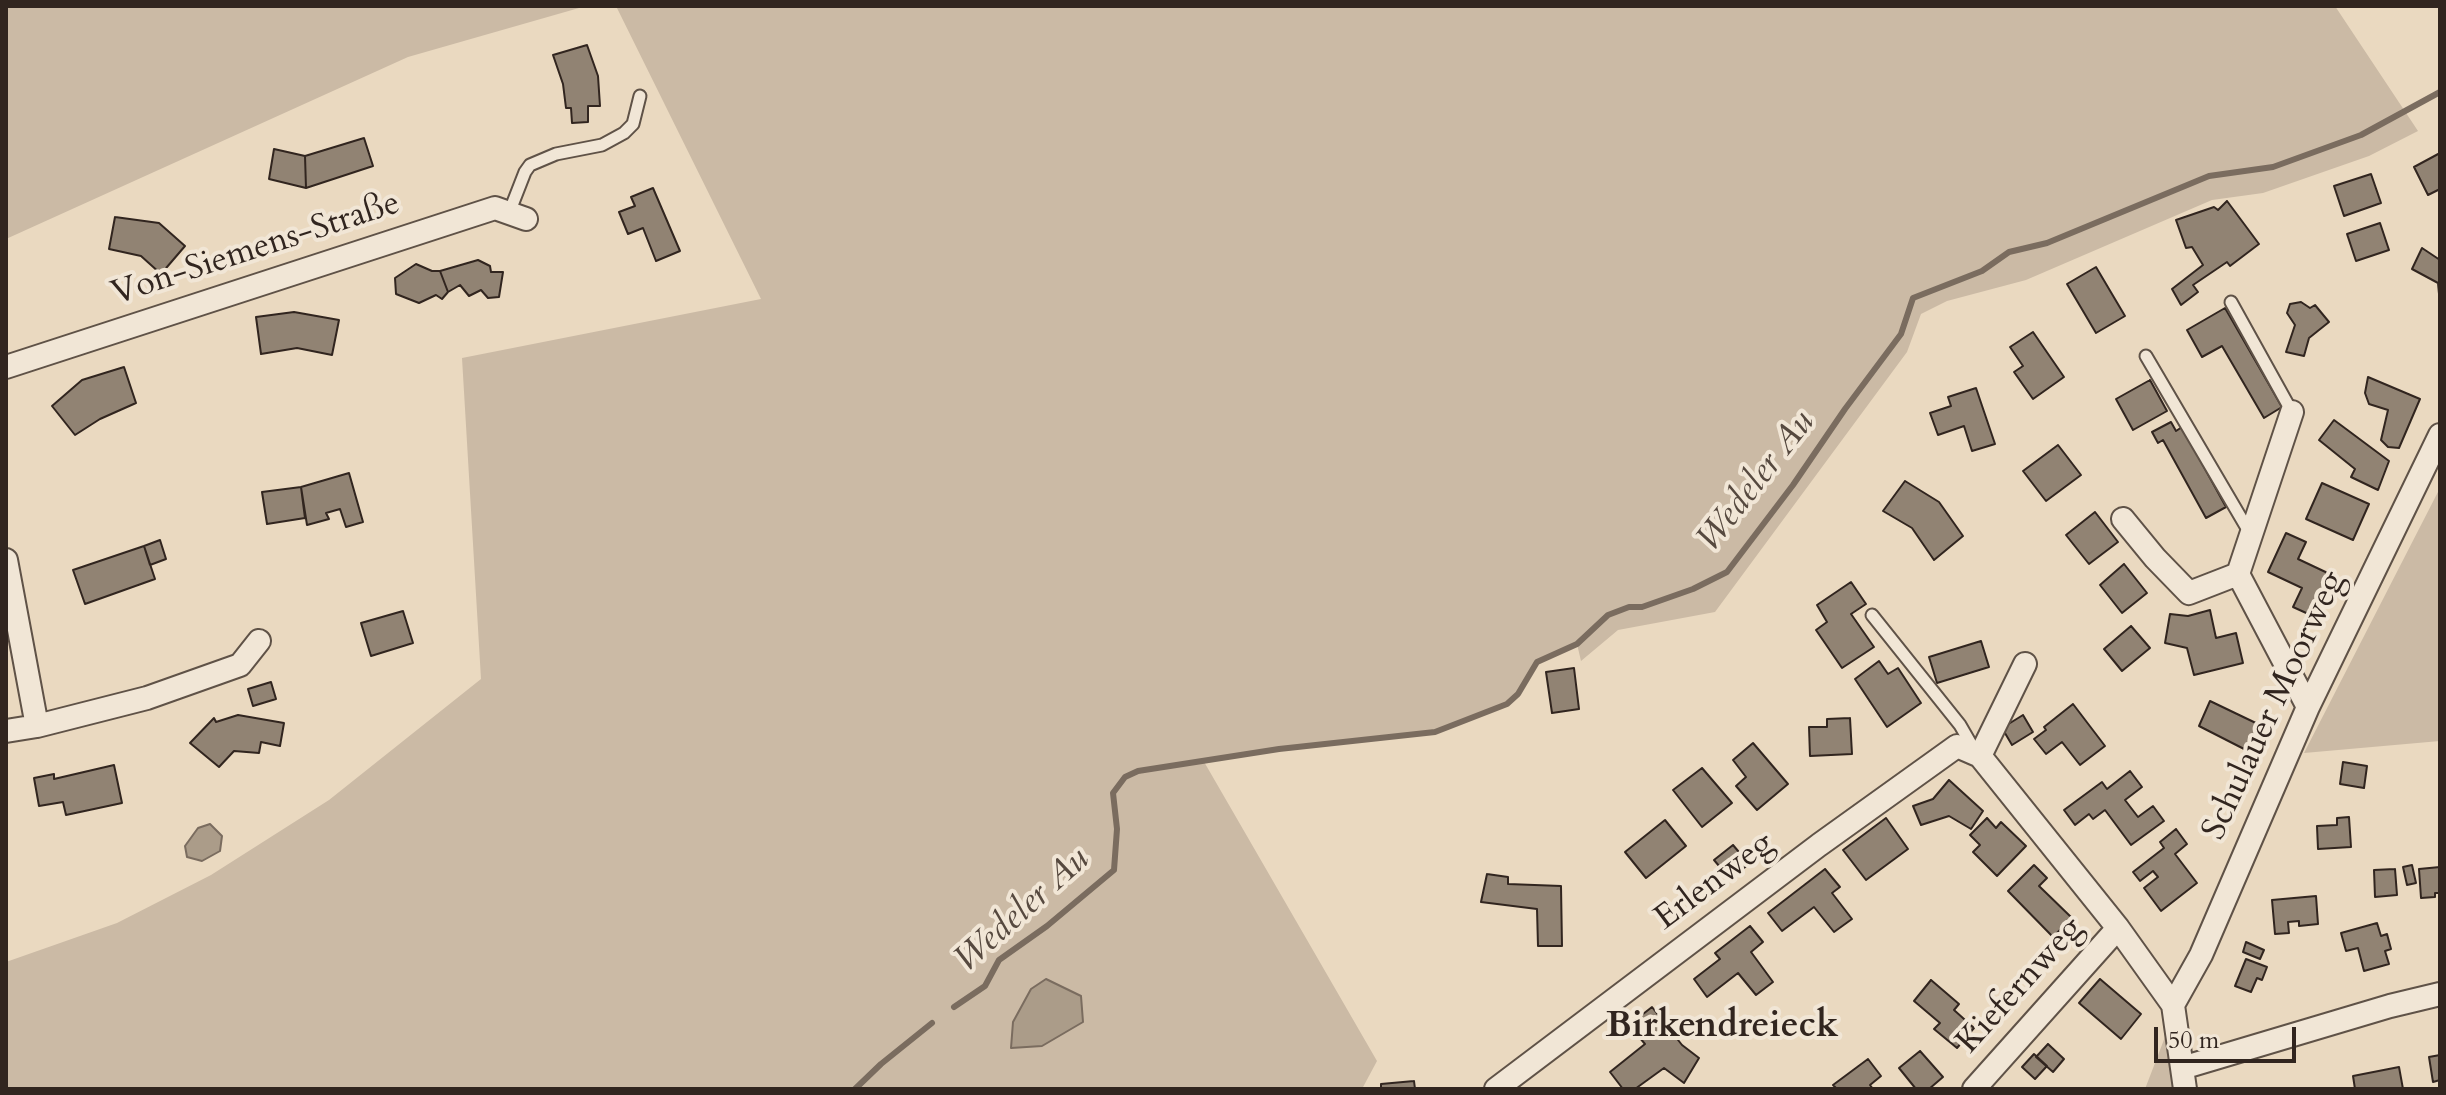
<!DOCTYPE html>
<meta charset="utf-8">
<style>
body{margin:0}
#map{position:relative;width:2446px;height:1095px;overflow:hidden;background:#ead9c0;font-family:Cardo,serif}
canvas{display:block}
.frame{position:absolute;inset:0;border:8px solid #31251f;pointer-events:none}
.scale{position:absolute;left:2154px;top:1027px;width:142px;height:36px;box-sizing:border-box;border:4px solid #31251f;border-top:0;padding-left:10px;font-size:24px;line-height:28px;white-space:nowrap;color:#31251f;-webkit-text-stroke:6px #f1e6d6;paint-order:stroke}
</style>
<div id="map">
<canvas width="2446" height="1095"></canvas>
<div class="frame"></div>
<div class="scale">50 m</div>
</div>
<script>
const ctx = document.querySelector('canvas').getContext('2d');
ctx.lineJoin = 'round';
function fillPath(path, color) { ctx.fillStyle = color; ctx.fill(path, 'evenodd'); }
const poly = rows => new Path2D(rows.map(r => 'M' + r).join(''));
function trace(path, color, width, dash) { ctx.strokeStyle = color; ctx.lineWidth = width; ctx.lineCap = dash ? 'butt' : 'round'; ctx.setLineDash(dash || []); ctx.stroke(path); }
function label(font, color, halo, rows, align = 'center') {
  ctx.font = font + ' Cardo,serif'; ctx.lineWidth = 8; ctx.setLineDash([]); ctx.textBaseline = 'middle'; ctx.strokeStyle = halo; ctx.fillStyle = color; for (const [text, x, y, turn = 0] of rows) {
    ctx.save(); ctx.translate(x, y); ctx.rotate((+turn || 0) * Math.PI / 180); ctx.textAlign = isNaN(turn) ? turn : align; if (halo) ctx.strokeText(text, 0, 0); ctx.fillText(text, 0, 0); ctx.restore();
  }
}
const green = poly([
 [6,6,586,6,408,57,6,239],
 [616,6,2335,6,2418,131,2369,156,2263,193,2212,200,2026,280,1947,301,1921,314,1907,352,1715,612,1618,630,1581,661,1577,644,1546,656,1537,662,1518,694,1507,704,1435,732,1279,749,1203,760,1377,1061,1362,1089,6,1089,6,962,117,923,211,875,329,800,481,679,462,358,761,299],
 [1031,989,1042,1046,1011,1048,1013,1022],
 [2440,488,2440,741,2304,753],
 [2165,1037,2173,1089,2145,1089]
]);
const water = poly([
 [210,824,222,836,220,851,202,861,187,857,185,846,198,828,210,824],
 [1046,979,1081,996,1083,1022,1042,1046,1011,1048,1013,1022,1031,989,1046,979]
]);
const stream = poly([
 [954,1007,985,986,999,960,1047,926,1114,870,1117,829,1113,793,1125,777,1138,771,1279,749,1435,732,1507,704,1518,694,1537,662,1577,644,1608,615,1629,607,1642,607,1693,589,1727,572,1793,485,1845,409,1901,334,1913,298,1982,271,2009,252,2047,243,2209,176,2273,167,2361,135,2440,92],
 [855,1089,881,1064,932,1023]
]);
const building = poly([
 [587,45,598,76,600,106,588,106,588,122,572,123,571,108,566,108,563,84,553,55,587,45],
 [364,138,373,166,306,188,305,156,364,138],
 [274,149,305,156,306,188,269,179,274,149],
 [2440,153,2440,189,2428,195,2414,167,2440,153],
 [2371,174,2381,203,2344,216,2334,186,2371,174],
 [653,188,680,251,656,261,643,228,628,234,619,212,635,206,631,197,653,188],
 [2227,201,2259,244,2230,266,2227,262,2193,285,2198,292,2181,305,2172,289,2203,265,2192,247,2186,248,2176,220,2214,207,2218,210,2227,201],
 [115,217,159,223,185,246,161,274,141,256,109,249,115,217],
 [2380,223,2389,250,2356,261,2347,234,2380,223],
 [2422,248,2440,260,2440,305,2438,283,2412,269,2422,248],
 [478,260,490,266,491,272,503,272,499,297,488,298,481,290,469,296,460,285,448,292,440,271,478,260],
 [416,264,432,271,440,271,448,292,442,299,436,295,419,303,396,294,395,278,416,264],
 [2096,267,2125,316,2096,333,2067,284,2096,267],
 [2301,302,2310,308,2315,305,2329,322,2309,338,2304,356,2286,352,2295,325,2287,313,2290,304,2301,302],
 [2225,308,2282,407,2264,418,2222,346,2202,357,2187,330,2225,308],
 [294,312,339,320,332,355,297,348,261,354,256,317,294,312],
 [2033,332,2064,377,2033,399,2014,372,2023,366,2010,347,2033,332],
 [124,367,136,403,100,419,75,435,52,406,82,380,124,367],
 [2368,377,2420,399,2399,448,2388,447,2381,440,2388,410,2369,404,2365,393,2368,377],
 [2150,380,2167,411,2133,430,2116,399,2150,380],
 [1976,388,1995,444,1972,451,1964,426,1938,435,1930,413,1951,406,1948,397,1976,388],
 [2334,420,2389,461,2378,490,2351,477,2355,469,2319,440,2334,420],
 [2171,422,2176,431,2182,427,2226,507,2206,518,2163,440,2158,443,2152,432,2171,422],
 [2058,445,2081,475,2046,501,2023,471,2058,445],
 [349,473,363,522,346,527,340,509,326,513,329,519,307,525,301,487,349,473],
 [1905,481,1939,502,1963,536,1934,560,1912,528,1883,511,1905,481],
 [2322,483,2369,504,2353,540,2306,519,2322,483],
 [301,487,305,518,267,524,262,492,301,487],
 [2095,512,2118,542,2089,564,2066,535,2095,512],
 [2286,533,2306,542,2298,559,2334,576,2315,617,2293,607,2302,588,2268,572,2286,533],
 [160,540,166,559,150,565,144,546,160,540],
 [144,546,155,579,85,604,73,570,144,546],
 [2124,564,2147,593,2122,613,2100,585,2124,564],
 [1851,582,1866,604,1851,614,1874,647,1842,668,1816,630,1827,622,1817,605,1851,582],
 [2210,610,2216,638,2236,633,2243,663,2194,675,2187,648,2165,643,2170,614,2188,616,2210,610],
 [403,611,413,643,371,656,361,623,403,611],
 [2131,626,2150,648,2122,671,2104,649,2131,626],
 [1981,641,1989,667,1937,683,1929,657,1981,641],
 [1879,661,1888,674,1898,668,1921,703,1887,727,1855,679,1879,661],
 [1574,668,1579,709,1552,713,1546,672,1574,668],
 [271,682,276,699,253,706,248,689,271,682],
 [2210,701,2260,725,2246,750,2199,726,2210,701],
 [2073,704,2105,746,2080,765,2062,742,2046,754,2034,739,2046,730,2044,727,2073,704],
 [238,715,284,723,280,746,261,742,259,753,234,751,219,767,190,743,214,718,216,722,238,715],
 [2023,715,2033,732,2012,745,2002,728,2023,715],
 [1850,718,1852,754,1810,756,1809,727,1827,727,1827,719,1850,718],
 [1753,743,1788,784,1757,810,1736,786,1746,777,1733,760,1753,743],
 [2343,762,2367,766,2364,788,2340,784,2343,762],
 [114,765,122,803,66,815,63,802,39,806,34,778,54,774,54,779,114,765],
 [1702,768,1732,803,1702,827,1673,790,1702,768],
 [2130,771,2142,787,2125,800,2138,817,2153,806,2164,821,2131,845,2105,810,2093,819,2089,814,2075,825,2064,810,2102,782,2107,789,2130,771],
 [1949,780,1983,811,1971,829,1949,816,1921,825,1913,806,1933,799,1949,780],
 [2349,817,2351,847,2318,849,2317,826,2337,825,2337,818,2349,817],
 [1886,818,1908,849,1866,880,1843,850,1886,818],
 [1987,818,1996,828,2001,822,2026,846,1997,876,1973,852,1980,845,1970,835,1987,818],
 [1665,820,1686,846,1646,878,1625,852,1665,820],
 [2176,829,2187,844,2175,854,2197,883,2161,911,2144,888,2158,877,2153,871,2140,881,2133,872,2164,848,2160,842,2176,829],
 [1733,845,1749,864,1730,879,1714,860,1733,845],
 [2034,865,2047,878,2039,886,2072,918,2053,937,2008,891,2034,865],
 [2412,865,2416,883,2407,885,2403,867,2412,865],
 [2440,867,2440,893,2435,893,2435,897,2421,898,2419,869,2440,867],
 [1825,869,1840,887,1832,893,1852,919,1834,932,1814,907,1782,931,1768,913,1825,869],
 [2395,869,2397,895,2375,897,2374,870,2395,869],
 [1487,874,1508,877,1508,884,1561,886,1562,946,1538,946,1537,909,1481,902,1487,874],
 [2316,896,2318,924,2299,926,2299,921,2288,922,2289,933,2275,934,2272,900,2316,896],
 [2377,923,2381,936,2387,934,2391,949,2385,951,2389,964,2364,971,2358,948,2346,951,2341,933,2377,923],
 [1750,926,1763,942,1751,952,1773,982,1756,995,1738,973,1707,997,1694,979,1720,959,1715,953,1750,926],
 [2246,942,2264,950,2260,959,2243,952,2246,942],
 [2246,959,2267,967,2262,980,2257,978,2251,992,2235,986,2246,959],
 [2100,979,2141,1014,2121,1039,2079,1003,2100,979],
 [1931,980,1959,1004,1954,1010,1974,1028,1957,1048,1934,1029,1940,1023,1914,1001,1931,980],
 [1652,1007,1682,1045,1699,1058,1684,1083,1664,1068,1635,1089,1623,1089,1610,1072,1645,1044,1629,1025,1652,1007],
 [2048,1044,2064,1059,2053,1072,2036,1057,2048,1044],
 [1920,1051,1943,1077,1929,1089,1916,1089,1899,1068,1920,1051],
 [2034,1054,2047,1066,2035,1079,2022,1067,2034,1054],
 [2440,1055,2440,1080,2433,1082,2429,1057,2440,1055],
 [1868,1059,1881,1076,1870,1085,1873,1089,1837,1089,1833,1085,1868,1059],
 [2399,1067,2403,1089,2355,1089,2353,1076,2399,1067],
 [1414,1081,1415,1089,1381,1089,1381,1084,1414,1081]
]);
const service = poly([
 [509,213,525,172,530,165,556,154,602,145,624,133,633,124,640,96],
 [2231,302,2292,412],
 [2146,356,2251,535],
 [1872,615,1960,725,1975,751]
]);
const minor = poly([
 [6,367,495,208,526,219],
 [2123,519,2155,558,2189,593,2238,574,2308,707],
 [6,560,37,726,147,698,240,665,259,641],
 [2238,574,2292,412],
 [6,731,37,726],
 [1980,756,2025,664],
 [2173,1005,2201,955,2308,707,2440,435],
 [2182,1068,2390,1006,2440,994],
 [1496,1089,1819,845,1957,746,1980,756,2118,928,2173,1005,2185,1089],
 [1974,1089,2118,928]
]);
const streetNames = [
 ["Von-Siemens-Straße",256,250,-18],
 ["Schulauer Moorweg",2275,706,-65],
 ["Erlenweg",1715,882,-37],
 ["Kiefernweg",2021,986,-48]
];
const waterNames = [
 ["Wedeler Au",1757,482,-52],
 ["Wedeler Au",1023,911,-42]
];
const neighbourhoodNames = [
 ["Birkendreieck",1722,1028]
];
fillPath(green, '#cbbaa5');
fillPath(water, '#ab9c89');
trace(water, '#7a6c5f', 2);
trace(stream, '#7a6c5f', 6);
fillPath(building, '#918373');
trace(building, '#31251f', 2);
trace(service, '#5f5247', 15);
trace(minor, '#5f5247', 26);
trace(service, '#f1e6d6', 11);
trace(minor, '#f1e6d6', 22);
label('34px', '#31251f', '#f1e6d6', streetNames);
label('italic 36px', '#56493f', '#f1e6d6', waterNames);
label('bold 36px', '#31251f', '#f1e6d6', neighbourhoodNames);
</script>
